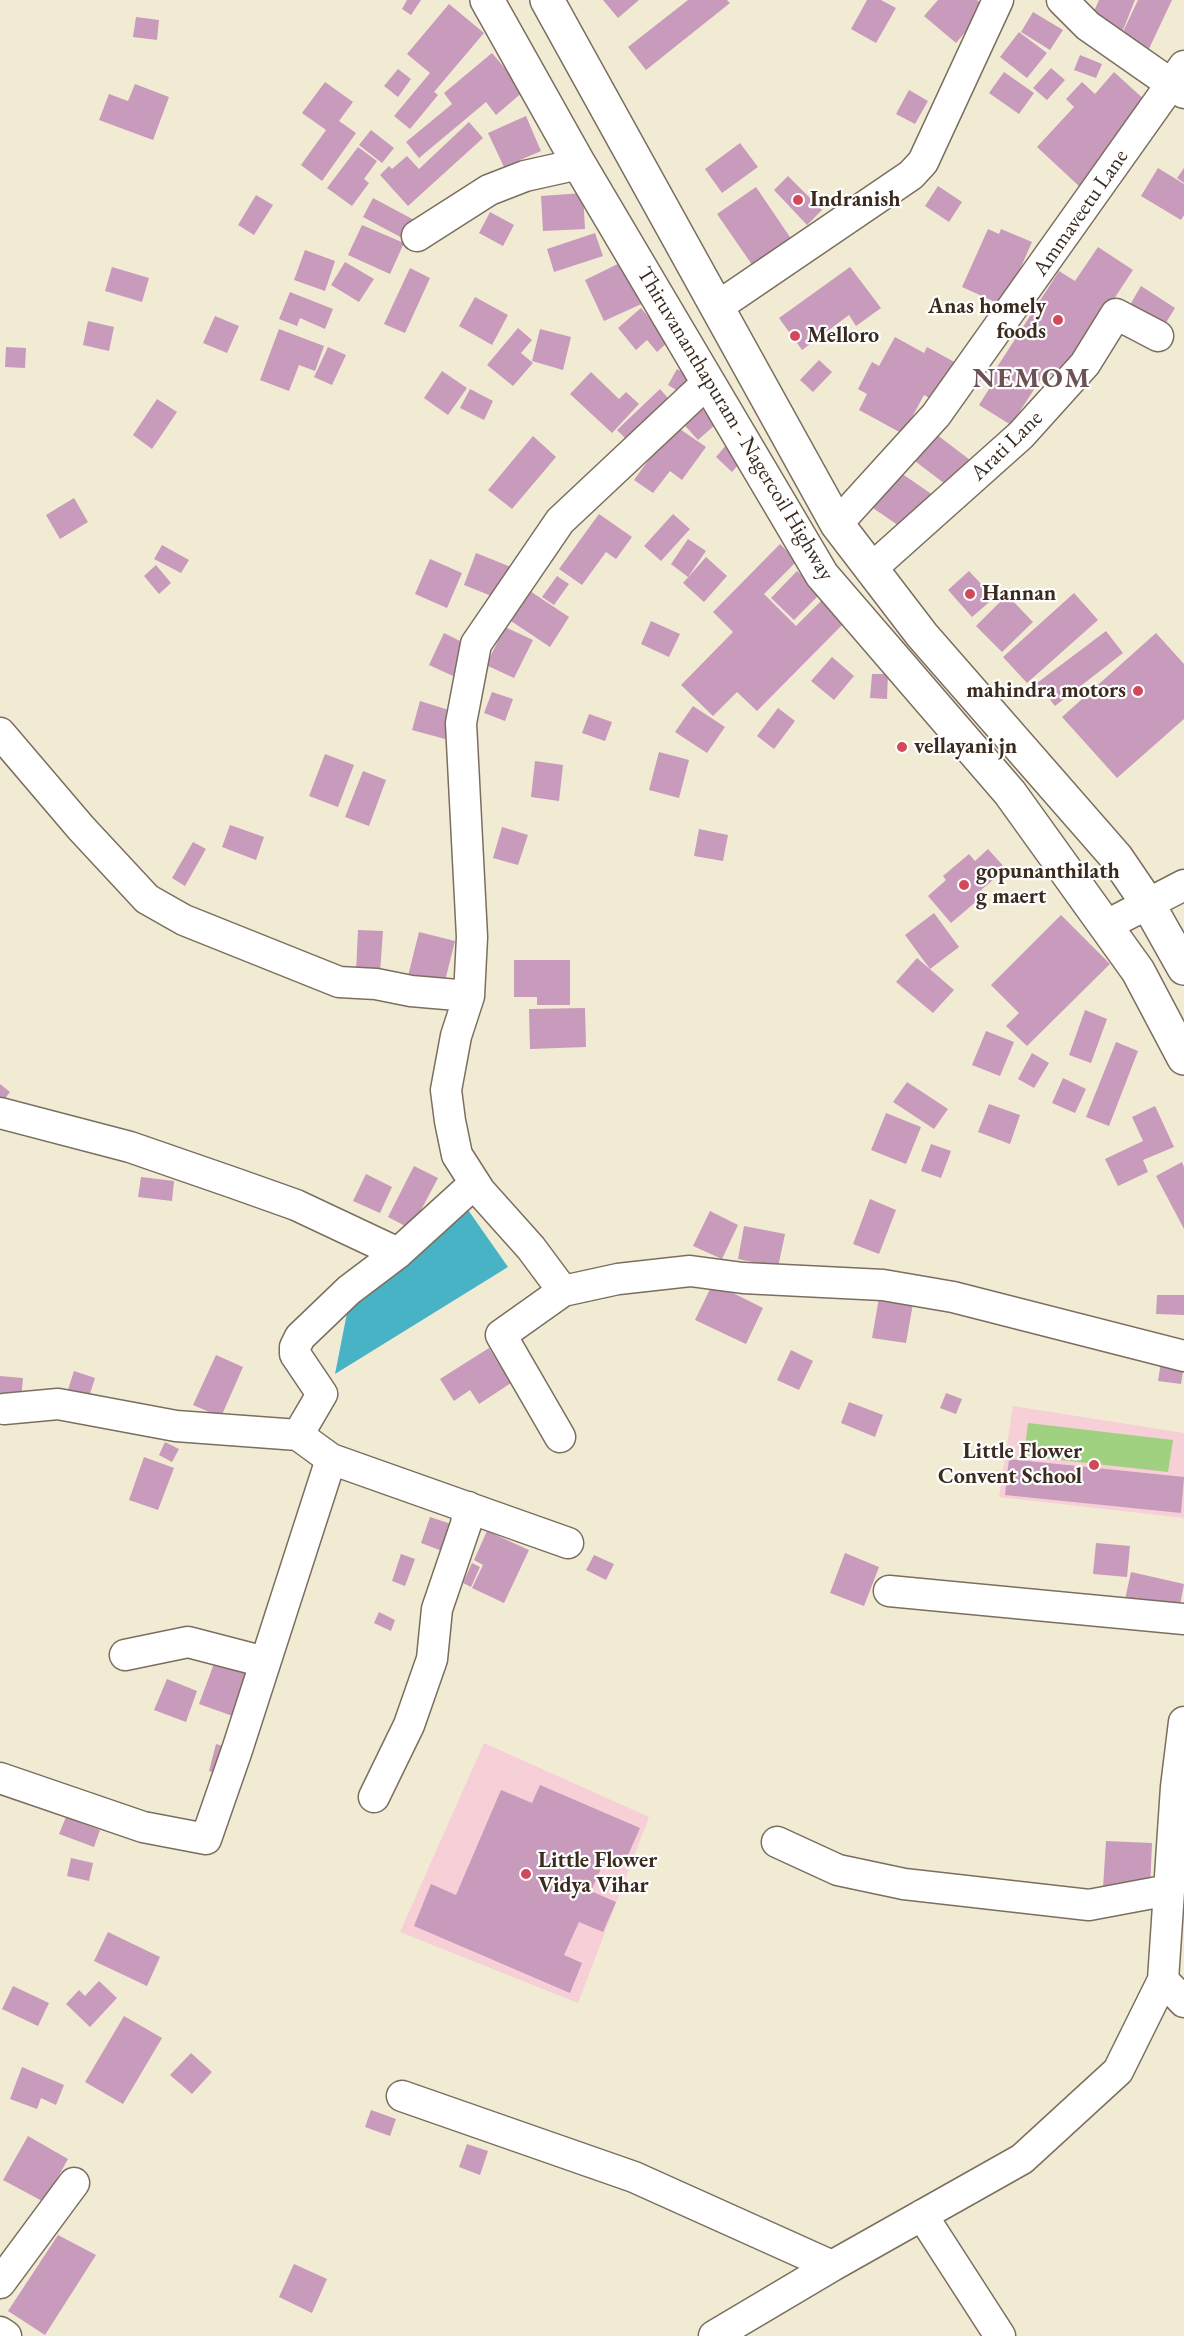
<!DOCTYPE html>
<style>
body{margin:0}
canvas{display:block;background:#f1ebd4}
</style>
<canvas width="1184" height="2336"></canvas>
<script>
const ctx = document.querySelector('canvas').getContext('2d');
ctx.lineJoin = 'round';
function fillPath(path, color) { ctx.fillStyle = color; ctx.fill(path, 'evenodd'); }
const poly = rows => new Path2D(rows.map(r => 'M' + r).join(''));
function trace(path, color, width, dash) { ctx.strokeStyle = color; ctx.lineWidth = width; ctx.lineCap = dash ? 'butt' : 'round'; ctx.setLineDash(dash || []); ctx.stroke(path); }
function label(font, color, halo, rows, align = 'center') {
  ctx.font = font + ' "EB Garamond",serif'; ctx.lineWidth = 4.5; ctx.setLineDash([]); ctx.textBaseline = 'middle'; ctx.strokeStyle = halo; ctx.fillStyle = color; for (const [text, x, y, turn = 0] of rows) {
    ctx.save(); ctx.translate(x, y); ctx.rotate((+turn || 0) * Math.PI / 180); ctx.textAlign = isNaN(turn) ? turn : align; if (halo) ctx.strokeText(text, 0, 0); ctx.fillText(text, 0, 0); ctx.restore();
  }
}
const built = poly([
 [1013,1406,1184,1433,1184,1518,999,1497],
 [484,1743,649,1817,578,2003,400,1932]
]);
const green = poly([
 [1028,1423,1173,1440,1168,1472,1024,1456]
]);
const water = poly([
 [466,1207,508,1267,335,1374,349,1303]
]);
const building = poly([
 [407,0,421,0,411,15,402,9],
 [603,0,639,0,618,18],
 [688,0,727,0,730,3,646,70,628,47],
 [867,0,881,0,896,8,876,43,851,29],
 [938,0,977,0,986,8,956,43,924,16],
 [1099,0,1135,0,1123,30,1091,18],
 [1138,0,1172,0,1147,53,1119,40],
 [449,4,484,33,434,92,438,95,410,129,394,116,430,73,407,54],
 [1033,12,1063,30,1050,50,1021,32],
 [136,17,159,20,157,40,133,37],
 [1019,32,1047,53,1027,78,1000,57],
 [492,53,524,91,496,115,486,102,419,158,406,142,452,104,444,93],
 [1080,55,1102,64,1096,78,1074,70],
 [1051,68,1065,80,1047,100,1033,88],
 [398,69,411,79,398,97,384,86],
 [1004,72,1034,93,1019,114,989,93],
 [1114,72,1147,102,1111,142,1122,152,1080,187,1037,147,1074,107,1066,99,1082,82,1095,94],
 [325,82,353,102,339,121,356,133,322,181,301,165,326,130,302,113],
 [135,84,169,97,153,140,99,120,109,94,128,101],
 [909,90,928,101,915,124,896,114],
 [526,116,541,151,504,167,488,133],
 [469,122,483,138,408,206,380,175,389,166,392,169,407,156,419,169],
 [371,130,394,148,382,163,359,145],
 [740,143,758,167,722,193,705,169],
 [358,147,377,161,364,179,369,183,352,206,327,188],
 [1158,168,1184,184,1184,215,1181,220,1141,196],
 [1184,168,1184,183,1177,178],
 [788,176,822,210,807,225,774,190],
 [938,186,962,202,949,222,925,206],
 [756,187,794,243,755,269,717,214],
 [583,193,585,229,543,231,541,196],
 [256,195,273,205,254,235,238,225],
 [373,198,416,221,406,240,363,217],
 [490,212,514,225,503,246,479,233],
 [362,225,404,243,390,274,348,255],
 [988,229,999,234,1001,229,1032,242,1004,306,962,287],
 [595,233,603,256,554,272,547,249],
 [1098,247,1133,270,1060,381,1046,371,1011,425,979,405,994,381,990,378,1059,271,1075,281],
 [305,250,335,261,325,291,294,280],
 [628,259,648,301,604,321,585,280],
 [345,262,374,279,359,302,331,285],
 [112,267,149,278,142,302,105,291],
 [850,267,881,308,856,326,849,315,802,350,779,318],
 [410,268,430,278,405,333,384,324],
 [1141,286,1175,308,1161,331,1127,310],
 [290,292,333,309,325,329,300,318,297,326,279,319],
 [475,297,508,315,492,345,459,326],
 [641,308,669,341,657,352,647,340,636,350,618,328],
 [215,316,239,326,227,353,203,343],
 [88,321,114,327,109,351,83,345],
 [518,328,532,340,521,353,533,363,513,386,487,365],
 [279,329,324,346,315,371,299,365,289,391,260,380],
 [540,329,571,337,563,370,532,361],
 [895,337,924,353,927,347,958,364,937,402,924,395,903,434,859,410,867,394,858,389,872,362,879,366],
 [6,347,26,348,25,368,5,367],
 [328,347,346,355,332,385,314,377],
 [819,360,832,372,813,392,800,380],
 [677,369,695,380,686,396,668,385],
 [442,371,467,388,448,415,424,398],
 [591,372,619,399,626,392,639,404,612,433,570,394],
 [470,389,493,401,484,420,460,408],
 [660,389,675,406,633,446,617,430],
 [157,399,177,412,152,449,133,435],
 [696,402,716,424,698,440,678,418],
 [674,425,706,447,682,480,670,471,653,493,634,480],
 [932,431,970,460,949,487,911,458],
 [533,436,556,457,512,509,488,490],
 [727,444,744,458,732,472,716,457],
 [895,469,933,495,908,532,870,506],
 [74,498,88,522,60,539,46,515],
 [599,514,632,537,616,559,606,552,582,585,559,569],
 [673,514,690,529,661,561,644,546],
 [688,539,706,551,688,577,671,564],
 [780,544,797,561,764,594,796,626,826,596,848,619,757,711,737,692,713,716,681,685,733,632,713,612],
 [162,545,189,560,181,573,154,559],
 [476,553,516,569,504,601,464,585],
 [706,557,727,576,704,602,683,583],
 [430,559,462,573,447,608,415,594],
 [156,565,171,583,159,594,144,576],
 [797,571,821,593,794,620,771,598],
 [969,571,994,598,972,617,948,590],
 [557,576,569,584,554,605,542,597],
 [530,591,569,617,550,647,511,621],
 [1074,593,1098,620,1027,683,1003,657],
 [1007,595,1033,622,1002,652,976,626],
 [651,621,680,634,669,657,641,644],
 [505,627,533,640,514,678,486,665],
 [1106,631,1123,653,1055,706,1037,683],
 [444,633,468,645,453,676,429,665],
 [1156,633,1184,664,1184,719,1117,778,1062,717],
 [832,657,854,676,834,700,811,681],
 [872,674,888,674,887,699,870,698],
 [492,692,513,699,505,721,484,713],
 [420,701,452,711,445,739,412,730],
 [693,706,725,727,707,753,675,732],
 [778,708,795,721,774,749,757,736],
 [589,714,612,722,605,741,582,733],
 [659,752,689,760,679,798,649,790],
 [325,754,354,765,338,807,309,796],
 [535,761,563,765,559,801,531,797],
 [363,771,386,780,369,826,345,817],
 [230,825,264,837,256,860,222,847],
 [502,827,528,835,518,865,493,858],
 [699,829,728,835,723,861,694,856],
 [193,842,206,849,185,886,172,878],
 [988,849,1006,869,981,890,985,894,951,923,928,896,946,880,943,876,969,854,975,861],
 [934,913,959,947,930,969,905,935],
 [1061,915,1110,964,1027,1046,1006,1026,1019,1013,991,985],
 [358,930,383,931,380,973,356,972],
 [419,932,455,941,444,985,408,976],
 [917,958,954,990,933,1013,896,982],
 [514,960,570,960,570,1005,537,1005,537,997,514,997],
 [585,1008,586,1047,530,1049,529,1009],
 [1085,1010,1107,1019,1091,1063,1069,1055],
 [986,1031,1014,1042,1000,1076,972,1065],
 [1116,1042,1138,1051,1109,1126,1086,1117],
 [1032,1053,1049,1063,1034,1088,1018,1079],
 [1063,1078,1086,1089,1075,1113,1052,1103],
 [907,1082,948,1109,934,1129,893,1102],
 [0,1084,10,1092,0,1105],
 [989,1104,1020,1115,1010,1144,978,1132],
 [1155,1106,1174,1147,1143,1160,1148,1172,1118,1186,1105,1159,1143,1141,1132,1117],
 [886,1113,921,1127,906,1164,871,1150],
 [931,1144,951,1151,941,1178,921,1171],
 [1182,1162,1184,1167,1184,1229,1156,1176],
 [414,1166,438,1178,411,1229,388,1217],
 [366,1174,392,1187,380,1213,353,1201],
 [141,1177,174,1181,172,1201,138,1197],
 [870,1199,896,1210,879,1254,853,1244],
 [710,1211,738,1225,722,1259,693,1246],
 [744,1226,785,1234,778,1267,738,1259],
 [713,1283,763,1308,746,1344,695,1320],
 [880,1292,914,1298,906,1343,872,1338],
 [1157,1295,1184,1295,1184,1315,1156,1314],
 [489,1348,511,1383,479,1404,470,1390,454,1401,440,1379],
 [791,1350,813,1361,799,1390,777,1380],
 [216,1355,243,1367,221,1417,193,1405],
 [1161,1362,1184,1365,1181,1384,1158,1381],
 [74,1371,95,1378,87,1403,66,1396],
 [0,1376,23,1378,21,1400,0,1398],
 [946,1393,962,1399,956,1414,940,1408],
 [849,1402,883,1415,875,1437,841,1423],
 [165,1442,179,1449,172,1462,159,1455],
 [144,1457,174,1468,158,1510,129,1500],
 [1009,1459,1184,1477,1181,1513,1005,1495],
 [430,1517,460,1527,450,1554,421,1543],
 [487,1531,529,1550,504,1603,472,1588,483,1565,474,1560],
 [1096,1543,1130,1546,1127,1577,1093,1574],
 [845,1553,879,1567,864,1606,830,1593],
 [401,1554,415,1559,405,1586,392,1581],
 [594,1555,614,1564,606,1580,586,1570],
 [472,1563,480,1567,471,1587,463,1583],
 [1131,1572,1184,1584,1178,1616,1124,1604],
 [379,1612,395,1620,391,1631,374,1623],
 [215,1661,257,1676,241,1719,199,1704],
 [167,1679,197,1691,186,1722,154,1710],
 [216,1744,230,1748,223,1775,209,1771],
 [540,1785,640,1828,625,1862,607,1855,591,1891,616,1902,603,1932,579,1922,564,1955,582,1963,570,1993,414,1926,431,1884,456,1895,501,1790,532,1803],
 [66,1817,100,1830,94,1847,59,1834],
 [1106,1841,1152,1843,1150,1890,1103,1888],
 [71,1858,93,1863,89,1881,67,1876],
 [108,1932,160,1957,147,1986,94,1961],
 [99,1981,117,1998,90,2027,66,2004,79,1990,85,1996],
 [13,1986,49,2003,38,2026,2,2009],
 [124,2016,162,2038,123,2104,85,2082],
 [191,2053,212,2072,192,2094,170,2075],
 [22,2067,64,2085,56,2105,41,2098,37,2109,10,2099],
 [371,2110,396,2119,390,2136,365,2127],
 [28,2136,68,2159,44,2202,3,2180],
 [467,2144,488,2151,480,2175,459,2167],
 [58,2235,96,2255,45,2335,8,2311],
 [294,2264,327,2279,312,2313,279,2297]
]);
const minor = poly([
 [1062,0,1088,26,1184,93],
 [417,236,489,190,525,176,579,164],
 [717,307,911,175,923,162,998,0],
 [837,524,936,415,1184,66],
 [871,569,1021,435,1085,364,1116,314,1158,336],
 [0,733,81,828,147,899,184,920,339,982,376,984,411,991,469,996],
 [1105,926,1184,885],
 [0,1113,130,1147,234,1183,296,1205,398,1253],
 [475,1183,398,1253,349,1290,300,1337,295,1347,295,1354,322,1394,298,1435,331,1459,568,1543],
 [563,1291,531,1248,480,1191,457,1155,450,1121,446,1090,456,1036,469,996,472,937,461,723,476,644,560,521,707,383],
 [4,1409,58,1404,176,1426,298,1435],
 [560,1437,501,1335,563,1291,618,1279,690,1271,743,1278,883,1285,953,1297,1184,1356],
 [889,1591,1184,1619],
 [125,1655,188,1642,265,1662],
 [0,1778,143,1827,206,1839,237,1750,331,1459],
 [374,1797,409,1725,432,1659,437,1609,466,1524,468,1507],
 [777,1842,838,1870,904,1884,1089,1905,1169,1890],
 [1163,1980,1184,2002],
 [402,2096,634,2177,832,2266],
 [922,2215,1000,2336],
 [0,2283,74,2183],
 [0,2332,6,2336],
 [714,2336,832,2266,1022,2159,1118,2071,1163,1980,1176,1787,1184,1722]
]);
const major = poly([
 [487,0,579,164,822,575,1010,793,1138,971,1184,1058],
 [547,0,837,524,922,635,1116,857,1148,904,1184,968]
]);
const markers = [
 [798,200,6,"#d1495b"],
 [1058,320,6,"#d1495b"],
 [795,336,6,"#d1495b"],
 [970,594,6,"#d1495b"],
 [1138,691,6,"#d1495b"],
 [902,747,6,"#d1495b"],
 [964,885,6,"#d1495b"],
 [1094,1465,6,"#d1495b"],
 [526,1874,6,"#d1495b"]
];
const poiNames = [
 ["Indranish",810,200],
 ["Anas homely",1046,307,"right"],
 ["foods",1046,332,"right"],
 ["Melloro",807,336],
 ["Hannan",982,594],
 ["mahindra motors",1126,691,"right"],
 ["vellayani jn",914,747],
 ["gopunanthilath",976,872],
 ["g maert",976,897],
 ["Little Flower",1082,1452,"right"],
 ["Convent School",1082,1477,"right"],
 ["Little Flower",538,1861],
 ["Vidya Vihar",538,1886]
];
const streetNames = [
 ["Ammaveetu Lane",1081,213,-55],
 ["Thiruvananthapuram - Nagercoil Highway",735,424,59],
 ["Arati Lane",1007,446,-44]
];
const districtNames = [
 ["NEMOM",1032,379]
];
fillPath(built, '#f6cfd7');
fillPath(green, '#a0d180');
fillPath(water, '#47b3c4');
fillPath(building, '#c89abb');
trace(minor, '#7b6e5e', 33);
trace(major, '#7b6e5e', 36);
trace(minor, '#fff', 30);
trace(major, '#fff', 33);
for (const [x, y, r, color] of markers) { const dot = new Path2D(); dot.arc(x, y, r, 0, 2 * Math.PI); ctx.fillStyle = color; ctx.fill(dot); trace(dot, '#fff', 2); }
label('bold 22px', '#3b2a1e', '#fff', poiNames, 'left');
label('22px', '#3b2a1e', '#fff', streetNames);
ctx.letterSpacing = '1.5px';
label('bold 28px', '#6c5155', '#fff', districtNames);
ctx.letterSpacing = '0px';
</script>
